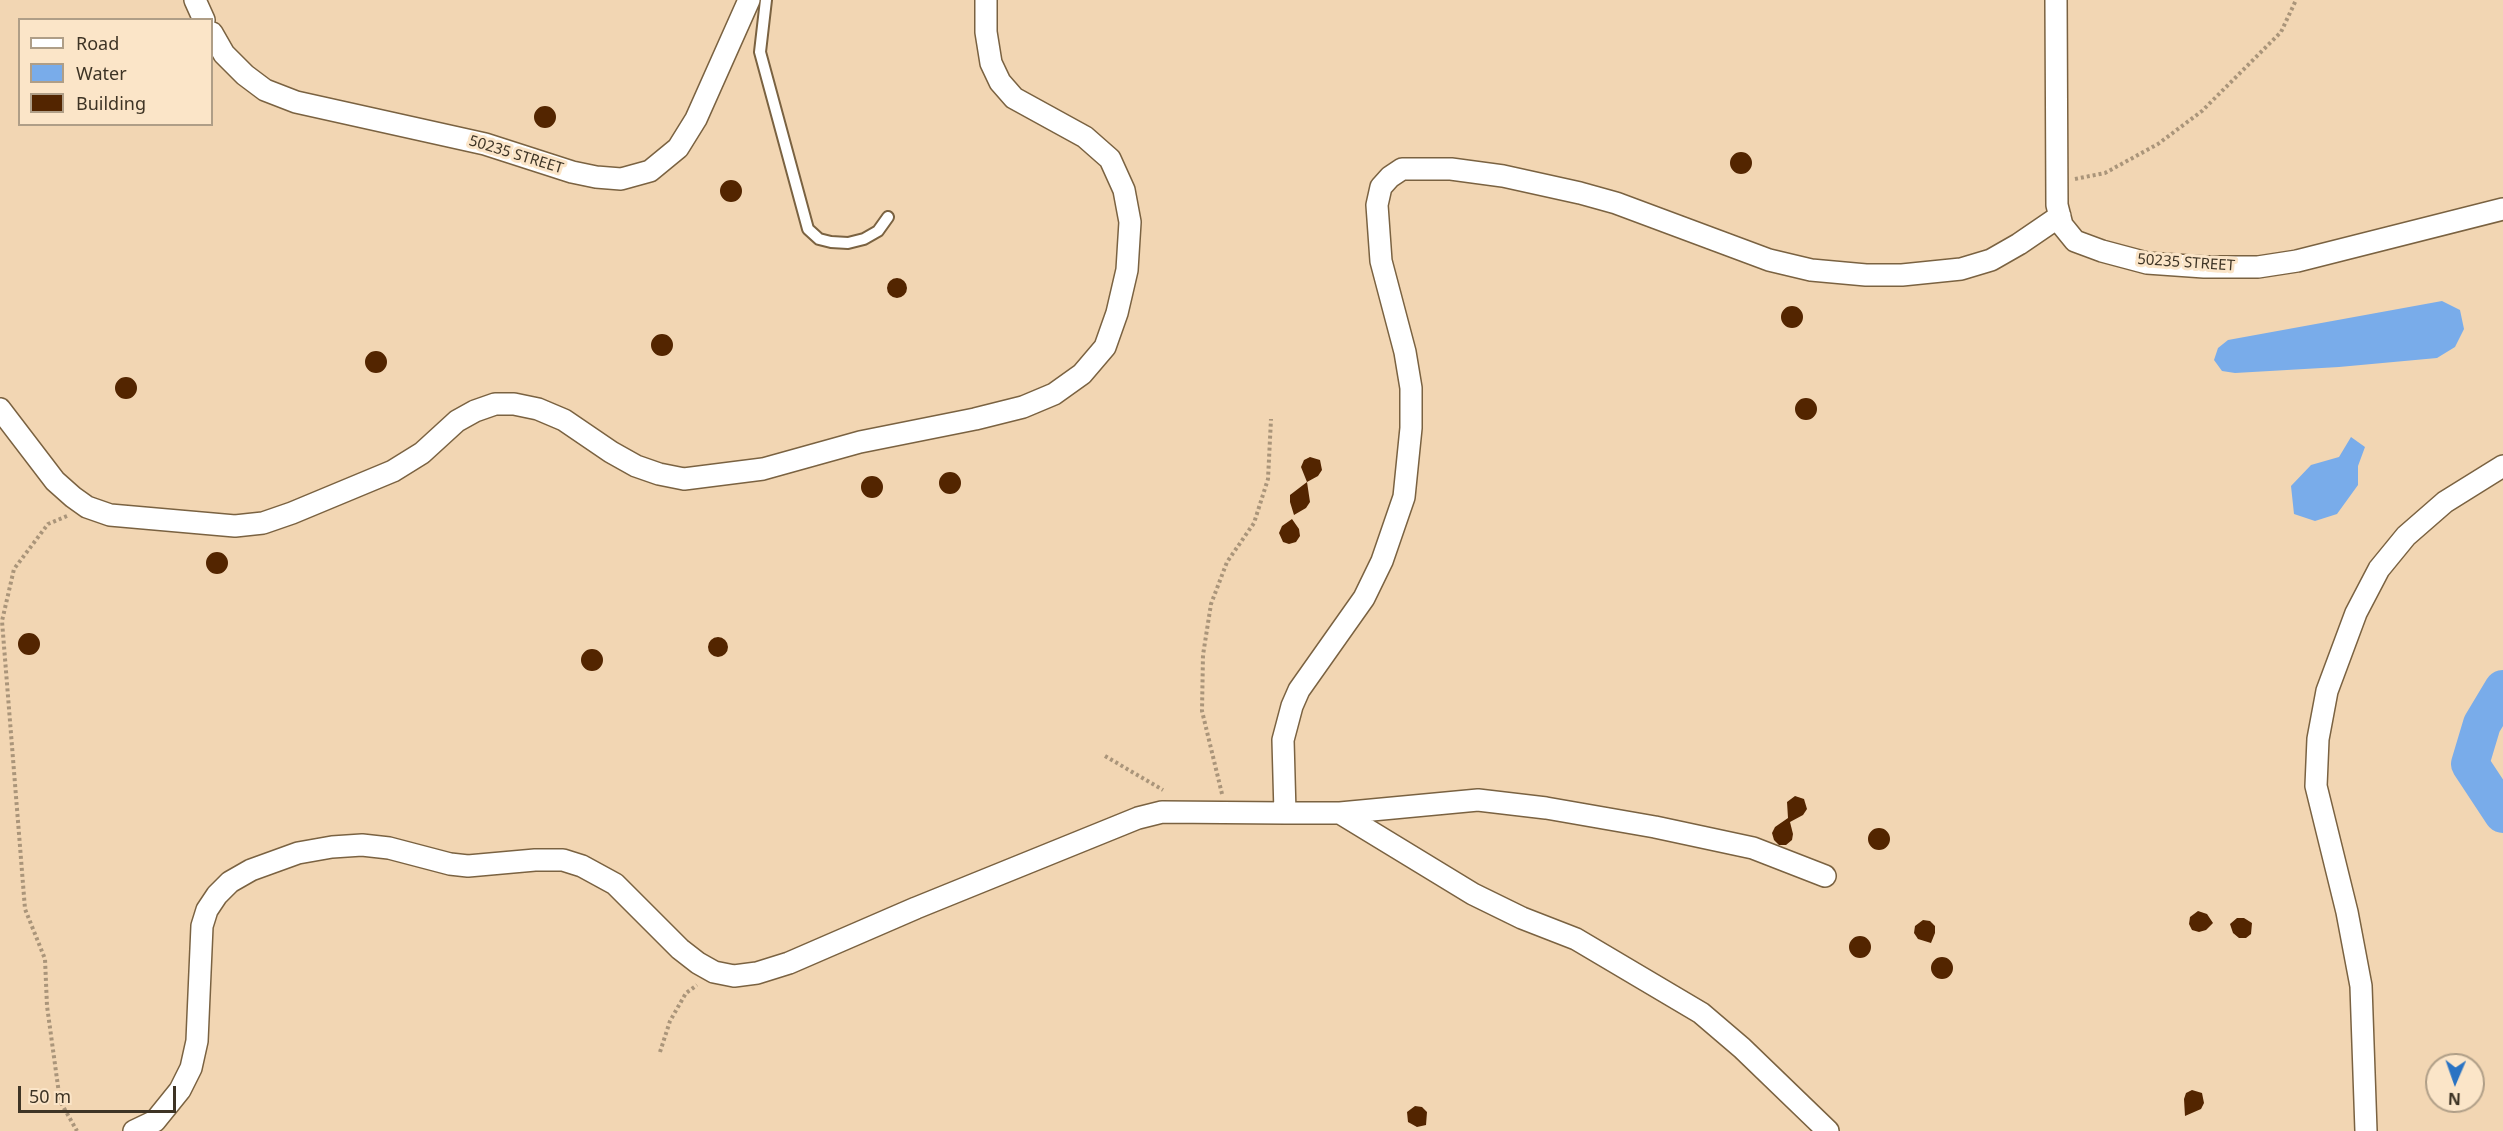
<!DOCTYPE html>
<style>
body{margin:0}
#map{position:relative;width:2503px;height:1131px;overflow:hidden;background:#f2d6b3;font-family:"Noto Sans",sans-serif}
canvas{display:block}
.legend{position:absolute;left:18px;top:18px;width:195px;height:108px;box-sizing:border-box;background:#fbe5c8;border:2px solid #af9e87;margin:0;padding:8px 10px;list-style:none;font-size:18px;color:#3e3425}
.legend li{display:flex;align-items:center;gap:12px;height:30px}
.legend b{width:30px;border:2px solid #af9e87}
.north{position:absolute;left:2425px;top:1053px;width:60px;height:60px;box-sizing:border-box;background:#fbe5c8;border:2px solid #af9e87;border-radius:50%;rotate:182deg;font-size:16px;font-weight:700;line-height:24px;text-align:center;color:#3e3425}
.north::after{content:'';display:block;margin:auto;width:21px;height:27px;background:#2a73c3;clip-path:polygon(50% 0,100% 100%,50% 72%,0 100%)}
.scale{position:absolute;left:18px;top:1086px;width:158px;height:27px;box-sizing:border-box;border:3px solid #3e3425;border-top:0;padding-left:8px;font-size:18px;line-height:21px;white-space:nowrap;color:#3e3425;-webkit-text-stroke:4px #fbe5c8;paint-order:stroke}
</style>
<div id="map">
<canvas width="2503" height="1131"></canvas>
<ul class="legend">
<li><b style="height:8px;background:#fff"></b>Road</li>
<li><b style="height:16px;background:#79acea"></b>Water</li>
<li><b style="height:16px;background:#532500"></b>Building</li>
</ul>
<div class="north">N</div>
<div class="scale">50 m</div>
</div>
<script>
const ctx = document.querySelector('canvas').getContext('2d');
ctx.lineJoin = 'round';
function fillPath(path, color) { ctx.fillStyle = color; ctx.fill(path, 'evenodd'); }
const poly = rows => new Path2D(rows.map(r => 'M' + r).join(''));
function trace(path, color, width, dash) { ctx.strokeStyle = color; ctx.lineWidth = width; ctx.lineCap = dash ? 'butt' : 'round'; ctx.setLineDash(dash || []); ctx.stroke(path); }
function label(font, color, halo, rows, align = 'center') {
  ctx.font = font + ' "Noto Sans",sans-serif'; ctx.lineWidth = 6; ctx.setLineDash([]); ctx.textBaseline = 'middle'; ctx.strokeStyle = halo; ctx.fillStyle = color; for (const [text, x, y, turn = 0] of rows) {
    ctx.save(); ctx.translate(x, y); ctx.rotate((+turn || 0) * Math.PI / 180); ctx.textAlign = isNaN(turn) ? turn : align; if (halo) ctx.strokeText(text, 0, 0); ctx.fillText(text, 0, 0); ctx.restore();
  }
}
const water = poly([
 [2442,301,2460,310,2464,329,2455,347,2437,358,2339,367,2235,373,2222,371,2214,360,2218,348,2228,340],
 [2351,437,2365,447,2358,466,2358,485,2337,514,2315,521,2294,514,2291,486,2311,465,2339,457]
]);
const river = poly([
 [2503,689,2482,724,2470,764,2503,814]
]);
const building = poly([
 '534 117a11 11 0 1 1 22 0a11 11 0 1 1-22 0Z',
 '1730 163a11 11 0 1 1 22 0a11 11 0 1 1-22 0Z',
 '720 191a11 11 0 1 1 22 0a11 11 0 1 1-22 0Z',
 '887 288a10 10 0 1 1 20 0a10 10 0 1 1-20 0Z',
 '1781 317a11 11 0 1 1 22 0a11 11 0 1 1-22 0Z',
 '651 345a11 11 0 1 1 22 0a11 11 0 1 1-22 0Z',
 '365 362a11 11 0 1 1 22 0a11 11 0 1 1-22 0Z',
 '115 388a11 11 0 1 1 22 0a11 11 0 1 1-22 0Z',
 '1795 409a11 11 0 1 1 22 0a11 11 0 1 1-22 0Z',
 [1310,457,1320,460,1322,470,1318,476,1307,482,1301,467,1304,460],
 '939 483a11 11 0 1 1 22 0a11 11 0 1 1-22 0Z',
 '861 487a11 11 0 1 1 22 0a11 11 0 1 1-22 0Z',
 [1307,482,1310,502,1306,508,1294,515,1290,502,1290,495],
 [1292,519,1299,529,1300,536,1296,542,1289,544,1283,542,1279,533,1282,526],
 '206 563a11 11 0 1 1 22 0a11 11 0 1 1-22 0Z',
 '18 644a11 11 0 1 1 22 0a11 11 0 1 1-22 0Z',
 '708 647a10 10 0 1 1 20 0a10 10 0 1 1-20 0Z',
 '581 660a11 11 0 1 1 22 0a11 11 0 1 1-22 0Z',
 [1795,796,1804,799,1807,809,1803,815,1790,822,1793,834,1792,840,1786,845,1779,845,1774,840,1772,833,1775,827,1788,818,1787,802],
 '1868 839a11 11 0 1 1 22 0a11 11 0 1 1-22 0Z',
 [2198,911,2207,914,2213,923,2206,930,2199,932,2192,930,2189,924,2190,917],
 [2237,918,2244,918,2252,923,2251,934,2246,938,2239,938,2233,933,2230,924],
 [1923,920,1930,921,1935,926,1935,933,1931,943,1918,939,1914,933,1915,926],
 '1849 947a11 11 0 1 1 22 0a11 11 0 1 1-22 0Z',
 '1931 968a11 11 0 1 1 22 0a11 11 0 1 1-22 0Z',
 [2192,1090,2202,1093,2204,1103,2201,1109,2185,1116,2184,1099,2186,1093],
 [1415,1106,1422,1107,1427,1112,1426,1125,1417,1127,1408,1122,1407,1112]
]);
const path = poly([
 [2075,179,2105,173,2158,144,2202,111,2281,32,2296,0],
 [67,516,48,524,14,569,2,621,25,909,45,959,47,1006,60,1101,77,1131],
 [1105,756,1163,790],
 [1222,794,1202,711,1203,655,1211,604,1227,562,1254,523,1268,479,1271,419],
 [660,1052,670,1021,686,993,697,985]
]);
const lane = poly([
 [766,0,760,52,808,229,819,239,831,242,848,243,864,239,878,231,888,217]
]);
const street = poly([
 [195,0,204,20],
 [2056,0,2057,205,2062,225,2075,241,2102,251,2147,263,2204,267,2258,267,2297,261,2503,209],
 [212,33,224,54,245,75,265,90,296,102,485,144,572,172,596,177,621,179,650,171,678,148,696,119,749,0],
 [0,409,55,481,73,497,87,507,110,515,235,526,263,523,292,513,393,471,422,453,457,421,475,411,495,404,514,404,538,409,564,420,611,452,636,466,659,474,684,479,763,469,860,442,975,419,1023,407,1054,394,1082,374,1105,347,1117,313,1127,270,1130,222,1124,190,1110,159,1085,137,1014,98,1000,82,991,63,986,32,986,0],
 [1285,813,1340,813,1478,800,1546,808,1655,827,1753,848,1825,876],
 [1340,813,1473,894,1522,918,1576,939,1701,1013,1742,1048,1828,1131],
 [134,1131,155,1121,180,1090,191,1068,197,1041,202,926,207,910,217,895,230,882,251,870,298,853,332,847,362,845,389,848,450,864,468,866,535,860,563,860,582,866,615,884,680,949,698,963,714,972,734,976,757,973,789,963,916,908,1138,818,1162,812,1285,813,1283,740,1292,706,1299,690,1364,598,1382,561,1404,497,1411,428,1411,388,1405,352,1381,261,1377,205,1381,187,1390,177,1402,169,1451,169,1503,176,1580,193,1616,203,1769,260,1811,270,1866,275,1902,275,1961,269,1991,260,2019,244,2060,216],
 [2366,1131,2361,986,2347,912,2316,786,2318,739,2327,691,2356,613,2379,569,2406,536,2445,502,2503,466]
]);
const streetNames = [
 ["50235 STREET",516,155,17],
 ["50235 STREET",2186,263,4]
];
fillPath(water, '#79acea');
trace(river, '#79acea', 38);
fillPath(building, '#532500');
trace(lane, '#7a6241', 14);
trace(street, '#7a6241', 24);
trace(path, '#aa957a', 4, [3, 3]);
trace(lane, '#fff', 10);
trace(street, '#fff', 21);
label('15px', '#3e3425', '#fbe5c8', streetNames);
</script>
